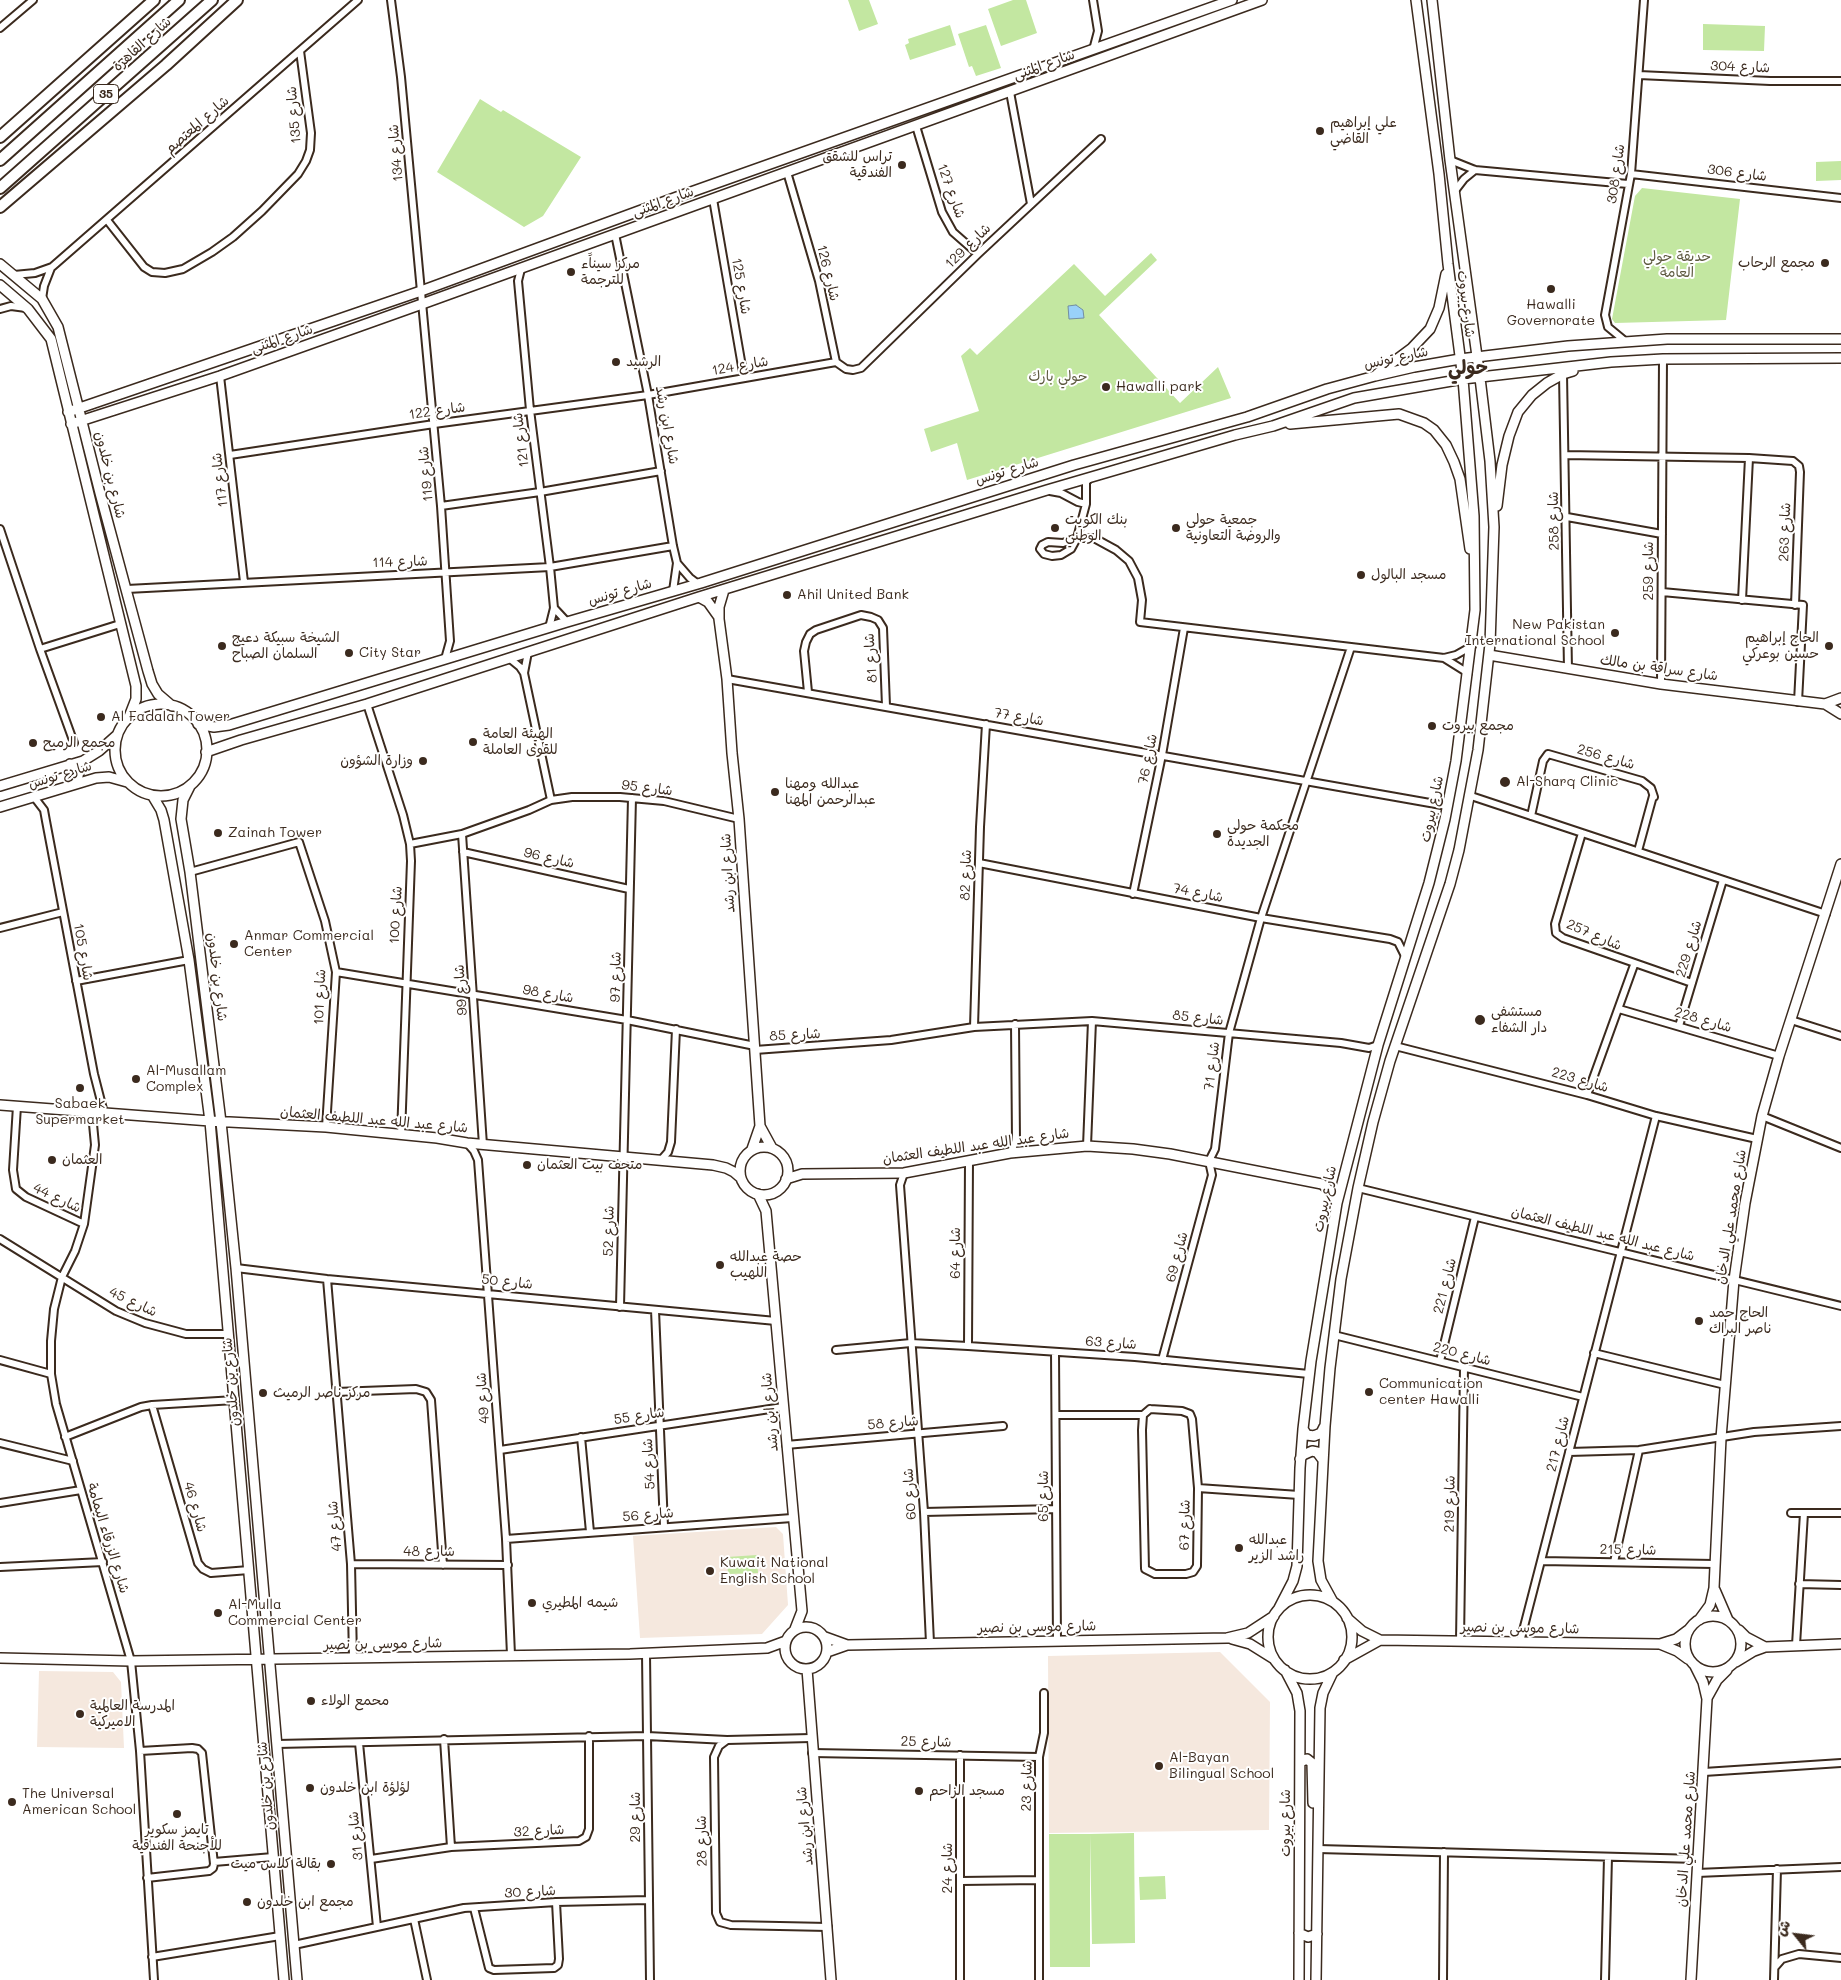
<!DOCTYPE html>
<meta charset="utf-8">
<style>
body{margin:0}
#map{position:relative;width:1841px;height:1980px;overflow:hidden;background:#fff;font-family:Mali,"Playpen Sans Arabic",sans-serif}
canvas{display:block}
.north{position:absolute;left:1771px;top:1910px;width:50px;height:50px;-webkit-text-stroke:4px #fff;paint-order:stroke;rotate:299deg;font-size:14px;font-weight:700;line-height:20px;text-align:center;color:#3b2a1e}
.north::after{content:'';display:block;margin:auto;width:18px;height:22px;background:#3b2a1e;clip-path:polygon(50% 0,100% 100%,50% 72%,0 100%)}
</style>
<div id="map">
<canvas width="1841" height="1980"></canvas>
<div class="north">ش</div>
</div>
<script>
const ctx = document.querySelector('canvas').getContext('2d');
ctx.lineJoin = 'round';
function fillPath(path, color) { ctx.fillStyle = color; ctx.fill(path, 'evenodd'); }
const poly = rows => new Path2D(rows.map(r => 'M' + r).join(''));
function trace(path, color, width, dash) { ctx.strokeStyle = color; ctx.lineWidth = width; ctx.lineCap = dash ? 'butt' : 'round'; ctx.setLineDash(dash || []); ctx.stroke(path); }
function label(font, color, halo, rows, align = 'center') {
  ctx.font = font + ' Mali,"Playpen Sans Arabic",sans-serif'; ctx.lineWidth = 4; ctx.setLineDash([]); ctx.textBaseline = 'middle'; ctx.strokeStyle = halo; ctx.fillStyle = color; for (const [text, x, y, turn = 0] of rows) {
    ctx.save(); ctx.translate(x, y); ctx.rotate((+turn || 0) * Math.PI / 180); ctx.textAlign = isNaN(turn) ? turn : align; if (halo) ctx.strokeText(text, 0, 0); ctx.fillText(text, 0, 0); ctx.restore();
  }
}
const built = poly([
 [776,1527,783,1534,788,1605,762,1634,640,1638,633,1536],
 [1220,1652,1270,1702,1269,1830,1049,1833,1048,1656],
 [39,1671,113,1672,121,1682,124,1748,37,1747]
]);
const green = poly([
 [848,0,869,0,878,24,859,31],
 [1013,0,1026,0,1037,33,1001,46,988,9],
 [1703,24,1765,26,1764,51,1703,50],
 [950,25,956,45,910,60,905,45,909,43,908,39],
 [986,25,1001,68,976,76,972,66,969,67,958,34],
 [480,99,501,112,503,110,581,157,543,216,524,227,437,172],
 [1841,161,1841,180,1816,181,1816,162],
 [1642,188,1740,199,1726,320,1615,323,1612,319,1635,196],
 [1151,253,1157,260,1099,315,1180,403,1218,367,1231,398,967,480,957,443,931,452,924,429,979,411,961,356,970,348,977,355,1074,264,1105,296],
 [757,1555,758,1573,728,1574,727,1557],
 [1134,1833,1135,1943,1092,1944,1090,1834],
 [1049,1834,1090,1834,1090,1967,1050,1967],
 [1165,1876,1166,1899,1140,1900,1139,1877]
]);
const water = poly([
 [1076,305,1083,310,1084,318,1069,319,1068,306,1076,305]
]);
const street = poly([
 [391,0,401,77,441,506,450,641,445,659],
 [0,28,33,0],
 [1093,50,1098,31,1093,0],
 [1639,75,1770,81,1841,81],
 [1010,92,1031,204],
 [916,126,942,212,953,232,978,254],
 [1450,160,1475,170,1628,184],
 [787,172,819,281,836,362,846,369,853,370,861,368,978,254,1101,139],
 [1631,174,1841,198],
 [1454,192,1464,179,1475,170],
 [713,199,744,378],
 [107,220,144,267,152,272,165,273,183,269,212,252,233,237,262,211,298,174,306,161,310,150,311,133,300,51],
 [615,234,648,395,673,546,677,563,673,591],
 [521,269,518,281,530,410,550,567,554,608,549,628],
 [14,275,35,273,52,267,358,0],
 [42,299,44,286,51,268],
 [0,309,11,306,26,308],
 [1625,341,1608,327,1605,315,1631,174,1644,0],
 [1563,374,1568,669],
 [220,376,244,582],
 [230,455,434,424,648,395,836,362],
 [1565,455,1749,458,1793,461,1799,466,1800,472,1795,605],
 [1089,479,1086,482,1086,504,1077,538,1071,549,1061,555,1052,556,1044,554,1040,549,1042,545,1048,542,1063,543,1077,538,1094,538,1116,550,1129,561,1138,578,1142,600,1140,622,1444,658,1456,655,1472,646],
 [1050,491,1061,493,1078,502,1086,504],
 [441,506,540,492,661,471],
 [1567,517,1662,534],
 [0,529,40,649,74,743],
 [677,563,690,578,698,584],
 [127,589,550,567,673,546],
 [1662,592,1803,605,1798,702],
 [1742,600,1749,458],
 [554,608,567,622],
 [40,649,120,624],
 [528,652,524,673,551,800],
 [509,658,520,667,524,673],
 [1444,658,1468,673],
 [727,679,1447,806],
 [1661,684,1663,359],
 [808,692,804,651,806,642,810,634,816,630,861,615,871,617,878,620,883,628,886,706],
 [367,704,403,815,410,844,411,861,401,1135],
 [1471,796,1826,914],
 [34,797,44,810,46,821,94,1074,104,1113],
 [1531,816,1543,761,1548,754,1642,781,1651,788,1654,797,1653,796,1638,851],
 [1582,833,1555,924,1556,933,1563,938,1692,983],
 [462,834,483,1145],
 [410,844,462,834,529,810,551,800,572,797,620,797,664,801,739,819],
 [463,852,629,889],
 [979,863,1261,918,1390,939,1398,942,1405,956],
 [190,872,299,842,325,921,336,972,326,1127],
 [1133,894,1162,755,1184,628],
 [0,928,63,912],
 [336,972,627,1020,755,1046],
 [76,981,189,960],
 [1619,1009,1779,1056],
 [1791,1020,1841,1036],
 [1679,1026,1723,880],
 [974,1027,980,827,986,724],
 [1395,1046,1587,1095,1656,1116,1757,1139],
 [755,1050,891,1040,974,1027,1092,1021,1341,1043,1369,1048,1378,1045],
 [1587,1095,1634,965],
 [17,1106,13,1170,16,1189,26,1197,84,1224],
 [85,1112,93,1124,95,1145,84,1224,75,1251,62,1277,54,1309,51,1341,51,1374,56,1404,131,1661,140,1751,154,1980],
 [1762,1116,1841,1148],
 [467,1143,474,1151,478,1160,506,1539,511,1655],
 [1087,1146,1092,1021],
 [1010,1153,1016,1141,1015,1024],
 [661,1160,668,1152,671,1142,676,1029],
 [904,1173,900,1185,924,1512,930,1643],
 [1358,1188,1841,1306],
 [0,1239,116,1311,145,1323,186,1334,229,1334],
 [236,1268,327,1279,776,1321],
 [327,1279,351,1564,353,1658],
 [620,1307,632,798],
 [655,1310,664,1526],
 [1334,1335,1583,1397],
 [968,1346,969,1160],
 [836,1350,911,1343,968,1346,1135,1357,1309,1374],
 [1055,1352,1057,1641],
 [1594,1353,1725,1385],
 [0,1360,51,1374],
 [1162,1360,1212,1175,1209,1161,1215,1149,1229,1033,1261,918,1351,647],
 [1440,1361,1475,1217],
 [336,1392,416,1389,426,1392,431,1400,443,1565],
 [152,1405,198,1563,203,1569,211,1573,249,1570],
 [1150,1409,1182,1411,1190,1414,1192,1419,1198,1488,1197,1566,1193,1572,1186,1574,1155,1574,1145,1569,1142,1430,1143,1415,1150,1409],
 [1056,1415,1143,1415],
 [65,1437,141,1407,152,1405,235,1400],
 [581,1437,590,1532],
 [0,1443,73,1461],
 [786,1445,1003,1426],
 [500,1450,783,1407],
 [1569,1452,1639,1450,1754,1432,1841,1426],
 [1198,1488,1299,1495],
 [0,1503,81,1490],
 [924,1512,1056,1509],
 [1791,1513,1841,1513],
 [506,1539,792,1518],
 [1541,1561,1714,1564],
 [1614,1562,1639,1450],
 [351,1564,508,1565],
 [0,1567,103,1562],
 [1799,1584,1841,1585],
 [1460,1641,1464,1367],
 [1520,1642,1656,1116],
 [1796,1645,1804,1513],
 [646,1654,650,1980],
 [811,1738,727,1740,719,1746,714,1757,716,1913,720,1922,731,1925,828,1927],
 [444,1739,451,1847],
 [359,1743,377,1927],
 [277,1744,647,1736,727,1740],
 [140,1751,192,1748,198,1749,202,1753,214,1864,213,1868,209,1871,147,1878],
 [812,1753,1039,1757],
 [960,1755,960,1980],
 [1704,1772,1841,1763],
 [1318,1849,1698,1859],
 [371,1859,451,1847,579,1841,586,1837,589,1829,589,1736],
 [214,1862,273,1857],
 [1697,1873,1841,1867],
 [961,1881,1039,1880],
 [474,1908,489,1968,494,1970,554,1968,558,1965,559,1959,556,1902],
 [414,1919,427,1980],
 [294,1945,464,1908,556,1902,649,1900],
 [152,1957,280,1936],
 [1775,1967,1782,1959,1799,1954,1841,1958],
 [1039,1980,1039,1757,1044,1733,1044,1693],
 [1443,1980,1444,1852],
 [1605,1980,1608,1857],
 [1774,1980,1777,1869]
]);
const secondary = poly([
 [0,264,42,299,58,327,100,493,148,671,152,684,158,694,172,706],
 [0,285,28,309,51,339,136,686,136,699,129,717],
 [1377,374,1412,348,1430,329,1439,308,1446,274],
 [68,412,421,291,677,197,1232,0],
 [71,424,220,376,422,304,1262,0],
 [1290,424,1399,414,1424,423,1434,430,1446,445,1454,462,1460,479,1470,549],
 [1497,506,1502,465,1509,436,1518,412,1532,395,1547,383,1563,374,1573,371],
 [724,590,719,607,719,619,727,679,732,753,739,819,760,1126,752,1149],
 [699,597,708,602,718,616],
 [1489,655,1661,684,1825,704,1841,714],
 [1825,704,1841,698],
 '115 750a46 46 0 1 1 92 0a46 46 0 1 1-92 0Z',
 [198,724,214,727,229,725,567,622,701,583,1074,465,1247,417,1327,389,1375,376,1414,367,1460,359,1568,346,1667,339,1841,339],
 [206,752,241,740,367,704,699,597,1047,490,1235,435,1273,426,1354,398,1463,379,1611,362,1663,359,1841,358],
 [70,764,76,767,79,772,78,776,71,784],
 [0,786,83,761,99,751,117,735],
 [190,786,183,800,181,819,190,872,221,1122,236,1268,297,1980],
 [152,795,161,810,164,820,189,960,210,1121,284,1980],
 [0,807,96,778,109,777,127,782],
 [0,1105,210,1121,326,1127,437,1138,467,1143,713,1165,726,1168,734,1172,741,1178],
 [760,1126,772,1148],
 '740 1171a24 24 0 1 1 48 0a24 24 0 1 1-48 0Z',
 [786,1179,802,1174,904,1173,1010,1153,1087,1146,1133,1149,1170,1154,1322,1184,1331,1192,1337,1203],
 [758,1194,766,1211,802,1611,795,1629],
 [1303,1429,1307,1435,1314,1436,1321,1433,1324,1427],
 [1300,1459,1303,1455,1312,1451,1317,1452,1323,1460],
 [1715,1590,1728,1620],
 '1268 1637a42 42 0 1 1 84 0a42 42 0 1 1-84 0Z',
 [1333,1602,1321,1580,1318,1561,1325,1426,1330,1368,1341,1279,1358,1188,1373,1122,1390,1061,1450,884,1459,850,1478,750,1490,644,1494,527,1490,461,1480,378,1450,160,1432,0],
 [1279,1608,1293,1581,1297,1566,1300,1468,1303,1429,1311,1361,1337,1203,1378,1045,1429,883,1445,819,1456,761,1475,610,1474,516,1463,379,1448,264,1439,174,1416,0],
 '1685 1644a28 28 0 1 1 56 0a28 28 0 1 1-56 0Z',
 [1347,1618,1362,1631,1380,1640,1660,1644,1676,1639,1688,1630],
 [1699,1620,1710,1605,1714,1588,1721,1438,1734,1280,1745,1203,1762,1116,1779,1056,1841,864],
 '785 1648a21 21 0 1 1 42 0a21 21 0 1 1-42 0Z',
 [1739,1630,1746,1637,1765,1647],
 [825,1637,847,1645],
 [1232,1639,1250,1644,1274,1659],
 [1660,1644,1677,1651,1688,1659],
 [827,1652,847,1645,1227,1638,1248,1633,1274,1616],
 [0,1658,131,1661,630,1654,767,1648,786,1641],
 [1344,1660,1380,1640],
 [1736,1662,1754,1651,1765,1647,1841,1644],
 [807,1669,831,1980],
 [1285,1670,1297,1693,1300,1711,1299,1980],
 [1707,1698,1717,1680,1727,1670],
 [1300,1762,1307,1759,1312,1763,1313,1803],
 [1299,1933,1308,1937,1317,1934],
 [1316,1980,1320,1708,1323,1693,1333,1672],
 [1691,1980,1707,1699,1703,1682,1695,1666]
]);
const primary = poly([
 [0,137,154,0],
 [0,160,179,0],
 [0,188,212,0],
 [0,207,166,65,237,0]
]);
const markers = [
 [1320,131,5,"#3b2a1e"],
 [902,165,5,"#3b2a1e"],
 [1825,263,5,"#3b2a1e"],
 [571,272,5,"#3b2a1e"],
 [1551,289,5,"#3b2a1e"],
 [616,362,5,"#3b2a1e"],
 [1106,387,5,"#3b2a1e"],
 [1055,528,5,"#3b2a1e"],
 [1176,528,5,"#3b2a1e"],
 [1361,575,5,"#3b2a1e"],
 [787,595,5,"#3b2a1e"],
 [1615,633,5,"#3b2a1e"],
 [222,646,5,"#3b2a1e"],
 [1829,646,5,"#3b2a1e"],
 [349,653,5,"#3b2a1e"],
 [101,717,5,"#3b2a1e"],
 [1432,726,5,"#3b2a1e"],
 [473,742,5,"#3b2a1e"],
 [33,743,5,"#3b2a1e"],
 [423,761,5,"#3b2a1e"],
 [1505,782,6,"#3b2a1e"],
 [775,792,5,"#3b2a1e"],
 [218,833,5,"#3b2a1e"],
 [1217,834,5,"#3b2a1e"],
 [234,944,5,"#3b2a1e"],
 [1480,1020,6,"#3b2a1e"],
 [136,1079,5,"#3b2a1e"],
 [80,1088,5,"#3b2a1e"],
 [52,1160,5,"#3b2a1e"],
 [527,1165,5,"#3b2a1e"],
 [720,1265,5,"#3b2a1e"],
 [1699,1321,5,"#3b2a1e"],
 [1369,1392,5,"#3b2a1e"],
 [263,1393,5,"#3b2a1e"],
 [1239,1548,5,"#3b2a1e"],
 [710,1571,5,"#3b2a1e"],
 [532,1603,5,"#3b2a1e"],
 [218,1613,5,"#3b2a1e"],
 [311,1701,5,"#3b2a1e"],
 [80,1714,5,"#3b2a1e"],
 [1159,1766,5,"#3b2a1e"],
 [310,1788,5,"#3b2a1e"],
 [919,1791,5,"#3b2a1e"],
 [12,1802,5,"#3b2a1e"],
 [177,1814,5,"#3b2a1e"],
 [331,1864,5,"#3b2a1e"],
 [247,1902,5,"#3b2a1e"]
];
const shields = [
 [106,94,25]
];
const shieldNames = [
 ["35",106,94]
];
const streetNames = [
 ["شارع القاهرة",142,44,-42],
 ["شارع المثنى",1044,65,-20],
 ["شارع 304",1740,67,2],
 ["شارع 135",294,115,-95],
 ["شارع المعتصم",197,125,-41],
 ["شارع 134",396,153,-95],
 ["شارع 306",1737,173,7],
 ["شارع 308",1616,174,-82],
 ["شارع 127",951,191,70],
 ["شارع المثنى",663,202,-20],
 ["شارع 129",968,246,-44],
 ["شارع 126",828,273,76],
 ["شارع 125",741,286,80],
 ["شارع بيروت",1466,304,83],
 ["شارع المثنى",282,339,-19],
 ["شارع تونس",1396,358,-12],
 ["شارع 124",740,366,-10],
 ["شارع 122",437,411,-8],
 ["شارع ابن رشد",667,425,80],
 ["شارع 121",521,440,-97],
 ["شارع تونس",1007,471,-17],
 ["شارع 119",426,474,-95],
 ["شارع بن خلدون",110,475,76],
 ["شارع 117",220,480,-97],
 ["شارع 258",1554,521,-91],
 ["شارع 263",1785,532,-88],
 ["شارع 114",400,562,-2],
 ["شارع 259",1649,571,-90],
 ["شارع تونس",620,592,-16],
 ["شارع 81",871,658,-94],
 ["شارع سراقة بن مالك",1659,668,8],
 ["شارع 77",1019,717,10],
 ["شارع 256",1606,757,16],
 ["شارع 76",1148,759,-79],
 ["شارع تونس",60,775,-17],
 ["شارع 95",647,788,7],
 ["شارع بيروت",1432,809,-78],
 ["شارع 96",549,858,13],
 ["شارع ابن رشد",728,873,-93],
 ["شارع 82",966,875,-88],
 ["شارع 74",1198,893,11],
 ["شارع 100",396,915,-87],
 ["شارع 257",1594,935,23],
 ["شارع 229",1689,949,-73],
 ["شارع 105",83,952,80],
 ["شارع بن خلدون",217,977,83],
 ["شارع 97",616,977,-89],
 ["شارع 99",461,990,-94],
 ["شارع 98",548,994,10],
 ["شارع 101",320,997,-88],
 ["شارع 85",1198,1018,6],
 ["شارع 228",1703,1020,16],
 ["شارع 85",795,1035,-3],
 ["شارع 71",1212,1066,-83],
 ["شارع 223",1580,1080,16],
 ["شارع عبد الله عبد اللطيف العثمان",374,1120,5],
 ["شارع عبد الله عبد اللطيف العثمان",976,1146,-8],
 ["شارع 44",57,1198,25],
 ["شارع بيروت",1325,1199,-78],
 ["شارع محمد علي الدخان",1731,1217,-81],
 ["شارع 52",609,1231,-89],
 ["شارع عبد الله عبد اللطيف العثمان",1603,1234,14],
 ["شارع 64",956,1253,-90],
 ["شارع 69",1177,1257,-75],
 ["شارع 50",507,1282,6],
 ["شارع 221",1445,1286,-76],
 ["شارع 45",133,1302,25],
 ["شارع 63",1111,1343,4],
 ["شارع 220",1462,1354,14],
 ["شارع بن خلدون",231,1382,-95],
 ["شارع 49",483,1398,-94],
 ["شارع ابن رشد",770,1412,-95],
 ["شارع 55",639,1416,-9],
 ["شارع 58",893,1423,-5],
 ["شارع 217",1558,1444,-76],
 ["شارع 54",649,1464,-93],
 ["شارع 60",910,1494,-94],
 ["شارع 65",1044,1496,-90],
 ["شارع 219",1450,1504,-89],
 ["شارع 46",195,1507,74],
 ["شارع 56",648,1515,-5],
 ["شارع 67",1185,1525,-89],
 ["شارع 47",335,1526,-95],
 ["شارع الزرقاء اليمامة",108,1538,73],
 ["شارع 215",1628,1550,1],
 ["شارع 48",429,1552],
 ["شارع موسى بن نصير",1037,1627,-1],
 ["شارع موسى بن نصير",1520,1628,1],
 ["شارع موسى بن نصير",383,1644,-1],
 ["شارع 25",926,1742,1],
 ["شارع بن خلدون",266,1786,-95],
 ["شارع 23",1027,1786,-89],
 ["شارع 29",636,1817,-90],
 ["شارع بيروت",1286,1823,-90],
 ["شارع ابن رشد",805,1826,-95],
 ["شارع 32",539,1831,-3],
 ["شارع 31",356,1836,-96],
 ["شارع محمد علي الدخان",1686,1839,-86],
 ["شارع 28",702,1841,-91],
 ["شارع 24",948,1868,-90],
 ["شارع 30",530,1892,-3]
];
const poiNames = [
 ["علي إبراهيم",1330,123],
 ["القاضي",1330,139],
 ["تراس للشقق",892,157,"right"],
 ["الفندقية",892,173,"right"],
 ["مجمع الرحاب",1815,263,"right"],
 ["مركز سيناًء",581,264],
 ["للترجمة",581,280],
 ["Hawalli",1551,305,"center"],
 ["Governorate",1551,321,"center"],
 ["الرشيد",626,362],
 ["Hawalli park",1116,387],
 ["بنك الكويت",1065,520],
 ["الوطني",1065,536],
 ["جمعية حولي",1186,520],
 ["والروضة التعاونية",1186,536],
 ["مسجد البالول",1371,575],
 ["Ahil United Bank",797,595],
 ["New Pakistan",1605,625,"right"],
 ["International School",1605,641,"right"],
 ["الشيخة سبيكة دعيج",232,638],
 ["السلمان الصباح",232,654],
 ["الحاج إبراهيم",1819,638,"right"],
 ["حسين بوعركي",1819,654,"right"],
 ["City Star",359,653],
 ["Al Fadalah Tower",111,717],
 ["مجمع بيروت",1442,726],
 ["الهيئة العامة",483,734],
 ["للقوى العاملة",483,750],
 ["مجمع الرميح",43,743],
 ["وزارة الشؤون",413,761,"right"],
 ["Al-Sharq Clinic",1516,782],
 ["عبدالله ومهنا",785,784],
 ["عبدالرحمن المهنا",785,800],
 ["محكمة حولى",1227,826],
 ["الجديدة",1227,842],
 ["Zainah Tower",228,833],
 ["Anmar Commercial",244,936],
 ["Center",244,952],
 ["مستشفى",1491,1012],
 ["دار الشفاء",1491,1028],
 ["Al-Musallam",146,1071],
 ["Complex",146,1087],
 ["Sabaek",80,1104,"center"],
 ["Supermarket",80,1120,"center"],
 ["العثمان",62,1160],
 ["متحف بيت العثمان",537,1165],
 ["حصة عبدالله",730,1257],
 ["اللهيب",730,1273],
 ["الحاج حمد",1709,1313],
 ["ناصر البراك",1709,1329],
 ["Communication",1379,1384],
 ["center Hawalli",1379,1400],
 ["مركز ناصر الرميث",273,1393],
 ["عبدالله",1249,1540],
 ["راشد الزير",1249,1556],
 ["Kuwait National",720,1563],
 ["English School",720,1579],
 ["شيمه المطيري",542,1603],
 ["Al-Mulla",228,1605],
 ["Commercial Center",228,1621],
 ["محمع الولاء",321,1701],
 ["المدرسة العالمية",90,1706],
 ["الاميركية",90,1722],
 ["Al-Bayan",1169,1758],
 ["Bilingual School",1169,1774],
 ["لؤلؤة ابن خلدون",320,1788],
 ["مسجد الزاحم",929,1791],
 ["The Universal",22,1794],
 ["American School",22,1810],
 ["تايمز سكوير",177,1830,"center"],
 ["للأجنحة الفندقية",177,1846,"center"],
 ["بقالة كلاس ميت",321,1864,"right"],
 ["مجمع ابن خلدون",257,1902]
];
const parkNames = [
 ["حديقة حولي",1677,257],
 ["العامة",1677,273],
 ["حولي بارك",1058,377]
];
const districtNames = [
 ["حولي",1468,368]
];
fillPath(built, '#f5e8de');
fillPath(green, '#c3e7a1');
fillPath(water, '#99d1f9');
trace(water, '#738ea1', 1);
trace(street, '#3b2a1e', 10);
trace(secondary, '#3b2a1e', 12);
trace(primary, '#3b2a1e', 14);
trace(street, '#fff', 6);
trace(secondary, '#fff', 9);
trace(primary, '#fff', 10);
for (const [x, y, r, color] of markers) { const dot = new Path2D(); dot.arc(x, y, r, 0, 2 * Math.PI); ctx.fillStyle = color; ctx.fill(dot); trace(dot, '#fff', 2); }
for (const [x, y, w] of shields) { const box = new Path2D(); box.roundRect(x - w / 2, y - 9.5, w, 19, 4); ctx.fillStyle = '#fff'; ctx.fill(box); trace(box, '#3b2a1e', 1); }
label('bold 12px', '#3b2a1e', null, shieldNames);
label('14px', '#3b2a1e', '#fff', streetNames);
label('14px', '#3b2a1e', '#fff', poiNames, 'left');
label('14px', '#5d593f', '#fff', parkNames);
label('bold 19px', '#3b2a1e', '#fff', districtNames);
</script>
